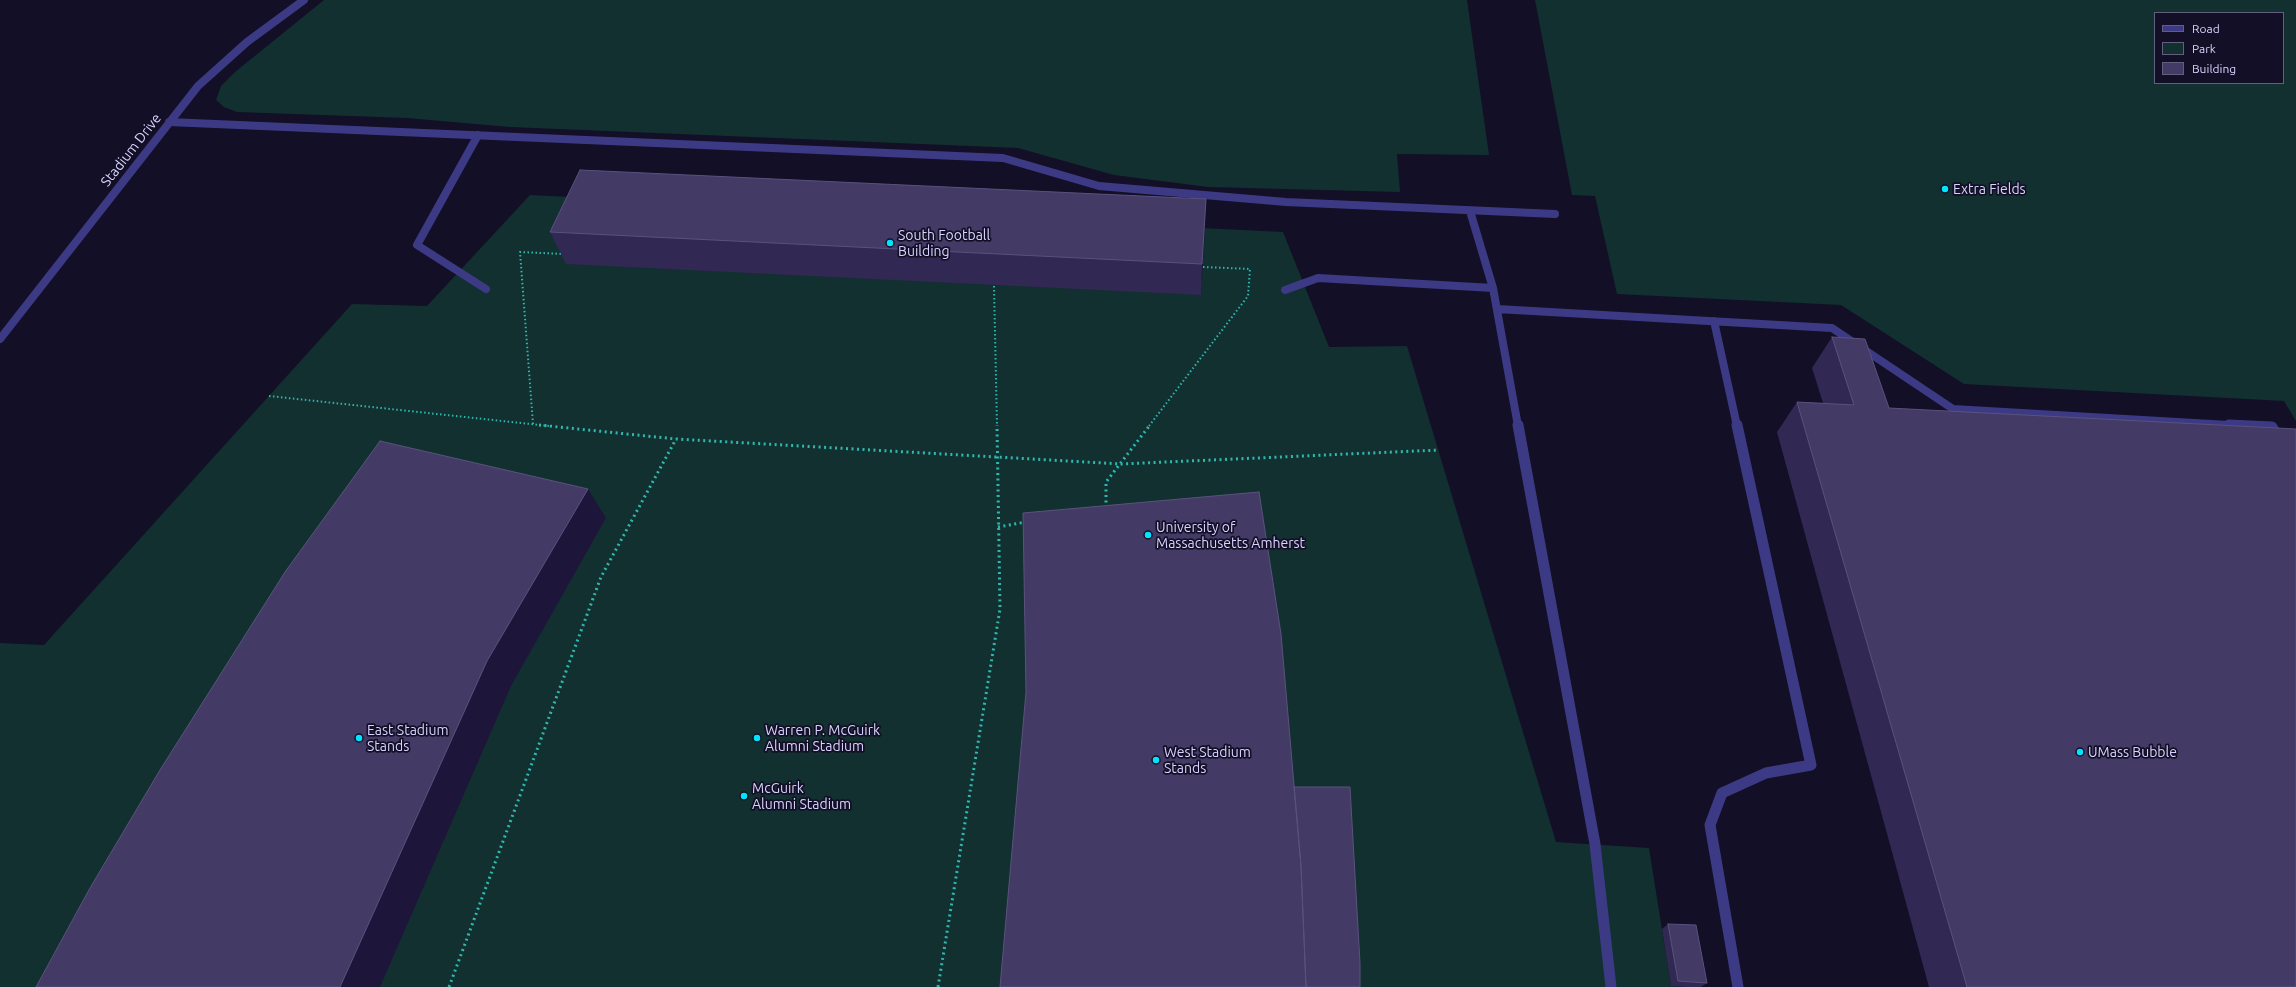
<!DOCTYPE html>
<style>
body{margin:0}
#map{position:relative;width:2296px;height:987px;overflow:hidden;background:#130f26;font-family:Ubuntu,sans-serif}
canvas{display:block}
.legend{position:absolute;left:2154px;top:12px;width:130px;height:72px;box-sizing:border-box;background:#130f26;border:1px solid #625e7d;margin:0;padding:5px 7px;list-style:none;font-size:12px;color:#d9d4ff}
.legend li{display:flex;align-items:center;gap:8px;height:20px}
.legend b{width:20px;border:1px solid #625e7d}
</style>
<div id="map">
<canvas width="2296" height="987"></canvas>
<ul class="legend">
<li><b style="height:5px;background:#3d3a85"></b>Road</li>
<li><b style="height:11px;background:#12302f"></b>Park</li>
<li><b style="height:11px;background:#433a66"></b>Building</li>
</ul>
</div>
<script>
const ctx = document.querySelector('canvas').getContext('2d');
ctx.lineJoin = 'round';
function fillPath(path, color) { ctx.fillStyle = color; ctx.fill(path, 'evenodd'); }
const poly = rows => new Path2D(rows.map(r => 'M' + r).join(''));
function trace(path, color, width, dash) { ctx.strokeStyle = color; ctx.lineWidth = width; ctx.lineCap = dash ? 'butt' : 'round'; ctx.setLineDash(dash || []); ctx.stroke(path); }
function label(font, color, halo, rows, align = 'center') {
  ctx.font = font + ' Ubuntu,sans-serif'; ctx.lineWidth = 3.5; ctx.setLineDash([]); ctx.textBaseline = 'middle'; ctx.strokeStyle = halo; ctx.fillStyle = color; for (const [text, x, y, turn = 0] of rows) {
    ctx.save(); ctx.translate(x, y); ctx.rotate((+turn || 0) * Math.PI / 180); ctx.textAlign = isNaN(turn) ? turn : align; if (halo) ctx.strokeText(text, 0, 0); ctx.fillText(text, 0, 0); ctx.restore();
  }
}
const green = poly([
 [324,0,1467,0,1489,155,1397,154,1400,192,1208,187,1114,175,1018,148,510,127,407,118,237,112,224,107,216,100,221,86,235,72],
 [1535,0,2296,0,2296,421,2284,401,1964,384,1841,305,1617,294,1595,196,1572,195],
 [2155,13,2283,13,2283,83,2155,83],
 [530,195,1283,232,1329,347,1407,346,1556,842,1649,848,1671,986,1685,987,0,987,0,643,44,645,352,304,427,306]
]);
const pathFar1 = poly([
 [994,286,997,426],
 [269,396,549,426],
 [533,424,520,252,564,254],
 [1149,426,1248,296,1250,269,1203,267]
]);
const path = poly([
 [539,425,676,439,1121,464,1439,450],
 [1106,508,1106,482,1150,425],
 [998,527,1026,522],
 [449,987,601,577,676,439],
 [938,987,1000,609,997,425]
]);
const minorFar1 = poly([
 [169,122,1003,158,1099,186,1286,202,1555,214],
 [478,135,417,245,486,289],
 [1470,211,1493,288,1518,426],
 [1285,290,1318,278,1493,288],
 [1497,309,1832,328,1953,409,2246,426],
 [1714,321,1737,426],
 [0,339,198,86,247,42,304,0]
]);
const minor = poly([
 [1518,425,1595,844,1611,987],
 [1737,425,1811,765,1766,773,1722,793,1710,825,1738,987],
 [2229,425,2272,427,2279,439]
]);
const wall = poly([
 [1206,199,1201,295,566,264,550,232],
 [1832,337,1889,408,2296,987,1929,987,1777,432,1797,402,1823,403,1812,368],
 [1668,924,1707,983,1701,987,1685,987,1671,986,1662,929]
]);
const shadedWall = poly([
 [1206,199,1205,231,1201,295,1202,264],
 [588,489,606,518,511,686,380,987,340,987,487,661]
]);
const building = poly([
 [580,170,1206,199,1202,264,550,232,580,170],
 [1832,337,1865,339,1889,408,2296,429,2296,987,1967,987,1797,402,1854,405,1832,337],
 [380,441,588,489,487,661,340,987,36,987,90,888,160,770,285,572,380,441],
 [1259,492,1281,634,1301,866,1306,987,1000,987,1026,692,1023,513,1259,492],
 [1294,787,1350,787,1360,963,1360,987,1306,987,1301,866,1294,787],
 [1668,924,1696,925,1707,983,1678,981,1668,924]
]);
const markers = [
 [1945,189,4,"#00e5ff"],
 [890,243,4,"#00e5ff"],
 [1148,535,4,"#00e5ff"],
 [359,738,4,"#00e5ff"],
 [757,738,4,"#00e5ff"],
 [2080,752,4,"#00e5ff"],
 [1156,760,4,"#00e5ff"],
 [744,796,4,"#00e5ff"]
];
const streetNames = [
 ["Stadium Drive",131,150,-52]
];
const poiNames = [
 ["Extra Fields",1953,189],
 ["South Football",898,235],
 ["Building",898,251],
 ["University of",1156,527],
 ["Massachusetts Amherst",1156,543],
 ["East Stadium",367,730],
 ["Stands",367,746],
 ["Warren P. McGuirk",765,730],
 ["Alumni Stadium",765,746],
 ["West Stadium",1164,752],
 ["Stands",1164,768],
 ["UMass Bubble",2088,752],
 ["McGuirk",752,788],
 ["Alumni Stadium",752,804]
];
fillPath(green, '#12302f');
trace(pathFar1, '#2fb8b0', 2, [1.5, 2.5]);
trace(path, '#2fb8b0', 3, [2, 3.5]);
trace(minorFar1, '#3d3a85', 8);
trace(minor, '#3d3a85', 11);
fillPath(wall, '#312854');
fillPath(shadedWall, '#1d163a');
fillPath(building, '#433a66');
trace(building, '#5a527e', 1);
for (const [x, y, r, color] of markers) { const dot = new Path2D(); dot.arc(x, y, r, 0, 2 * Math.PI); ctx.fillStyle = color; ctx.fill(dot); trace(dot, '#130f26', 1.5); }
label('14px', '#d9d4ff', '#130f26', streetNames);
label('14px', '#d9d4ff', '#130f26', poiNames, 'left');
</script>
